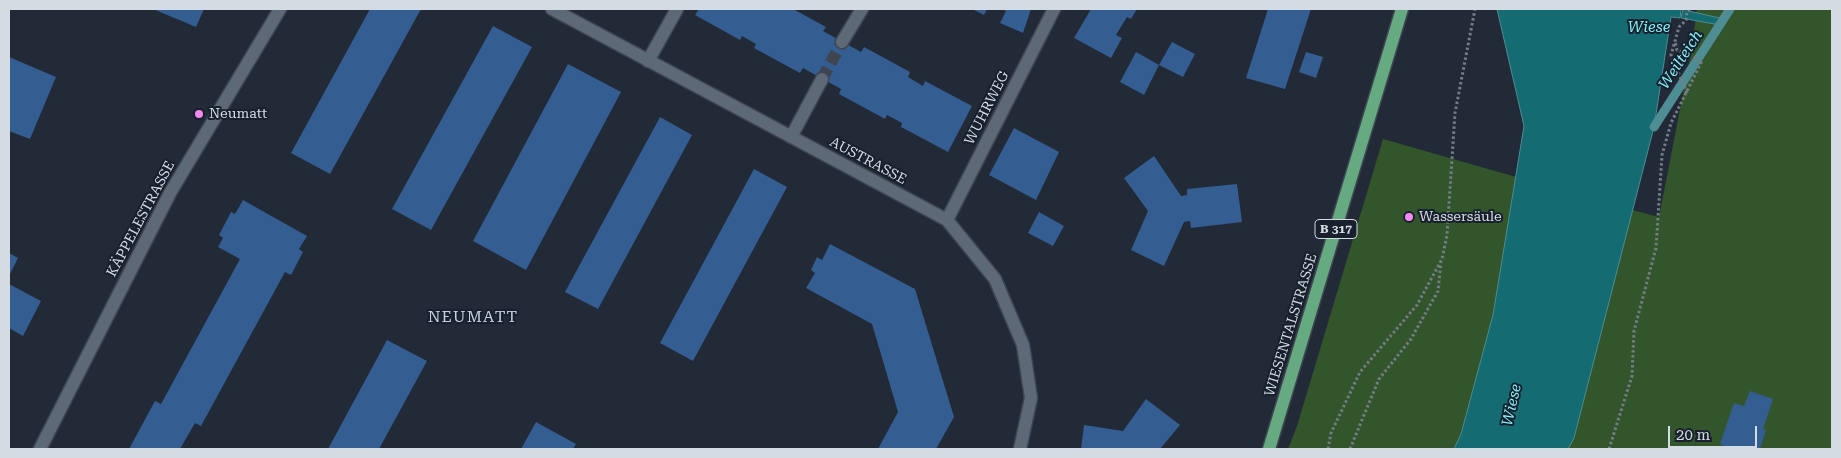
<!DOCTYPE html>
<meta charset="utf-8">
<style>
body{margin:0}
#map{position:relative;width:1841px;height:458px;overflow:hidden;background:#212a36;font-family:"Roboto Serif",serif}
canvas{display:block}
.frame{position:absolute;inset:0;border:10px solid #d5dbe3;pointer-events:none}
.scale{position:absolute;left:1668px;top:426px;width:89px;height:22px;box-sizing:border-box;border:2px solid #d5dbe3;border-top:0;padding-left:6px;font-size:15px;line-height:18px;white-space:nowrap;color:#d5dbe3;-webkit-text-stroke:4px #17202c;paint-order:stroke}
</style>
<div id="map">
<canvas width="1841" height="458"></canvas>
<div class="frame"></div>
<div class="scale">20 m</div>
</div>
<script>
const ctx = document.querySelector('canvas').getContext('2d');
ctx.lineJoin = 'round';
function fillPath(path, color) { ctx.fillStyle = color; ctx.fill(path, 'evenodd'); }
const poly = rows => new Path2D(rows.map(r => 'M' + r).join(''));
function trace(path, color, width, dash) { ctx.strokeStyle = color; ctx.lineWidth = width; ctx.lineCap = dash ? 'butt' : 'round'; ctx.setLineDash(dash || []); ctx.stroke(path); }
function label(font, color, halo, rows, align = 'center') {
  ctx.font = font + ' "Roboto Serif",serif'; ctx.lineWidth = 4; ctx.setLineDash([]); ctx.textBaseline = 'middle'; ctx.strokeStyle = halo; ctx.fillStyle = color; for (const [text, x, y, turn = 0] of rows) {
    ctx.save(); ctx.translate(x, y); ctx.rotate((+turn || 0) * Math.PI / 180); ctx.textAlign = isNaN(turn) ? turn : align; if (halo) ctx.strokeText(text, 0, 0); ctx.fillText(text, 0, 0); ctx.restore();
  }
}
const green = poly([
 [1697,9,1832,9,1832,449,1568,449,1574,438,1632,210,1659,217,1691,53],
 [1383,139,1516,177,1493,315,1461,434,1454,449,1288,449,1297,426]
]);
const water = poly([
 [1497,9,1681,9,1680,18,1671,17,1654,127,1574,438,1568,449,1454,449,1461,434,1493,315,1524,126,1497,9],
 [1683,9,1689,9,1689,11,1724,19,1720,25,1681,18,1683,9]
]);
const stream = poly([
 [1654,127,1730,9]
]);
const building = poly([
 [153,9,204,9,196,27],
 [370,9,421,9,330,174,291,153],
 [699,9,793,9,826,27,823,31,861,52,864,47,910,72,908,77,923,86,925,81,972,106,948,152,901,127,902,123,887,115,885,119,839,94,841,89,803,68,800,73,754,48,756,44,742,36,740,40,695,15],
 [972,9,987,9,984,15],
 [1000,9,1031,9,1023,33,1000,23,1006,11],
 [1091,9,1137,9,1131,19,1127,17,1116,35,1122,38,1111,58,1074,38],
 [1268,9,1311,9,1285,89,1246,78],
 [493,26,532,47,431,230,392,209],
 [1172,42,1195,54,1183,77,1159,65],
 [1136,52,1159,65,1144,95,1120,82],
 [1306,52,1323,57,1316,78,1299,72],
 [9,57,56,77,30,139,9,131],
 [568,64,621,92,526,270,473,241],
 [660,117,692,135,598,309,565,292],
 [1014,128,1059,152,1036,200,989,175],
 [1154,156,1181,196,1187,195,1187,189,1237,184,1242,222,1191,228,1190,221,1184,222,1164,266,1131,250,1148,211,1124,178],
 [754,169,787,187,693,361,660,343],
 [243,200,307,236,299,249,303,252,291,275,285,272,201,426,195,423,180,449,129,449,155,401,161,404,240,259,218,247,223,238,219,235,231,212,235,214],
 [1039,212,1064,226,1053,246,1028,233],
 [830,244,915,289,954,417,936,449,878,449,898,412,872,324,806,288,815,273,811,270,817,257,822,260],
 [9,253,18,258,9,276],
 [9,284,41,301,23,336,9,328],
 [387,340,427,361,379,449,328,449],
 [1750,391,1773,399,1763,429,1766,430,1760,449,1730,449,1720,444,1734,403,1744,406],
 [1146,399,1180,425,1160,449,1081,449,1084,425,1123,431],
 [536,422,576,444,573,449,521,449]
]);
const minorTunnel = poly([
 [822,79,842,42]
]);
const path = poly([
 [1687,93,1671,55,1679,27,1686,20,1687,11,1691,9],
 [1328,449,1331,433,1360,372,1417,305,1442,259,1447,235,1455,113,1475,9],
 [1350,449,1379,379,1411,339,1438,291,1441,262],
 [1609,449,1632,376,1634,331,1656,248,1662,155,1671,123,1702,61,1677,50,1675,41]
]);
const minor = poly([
 [552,9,947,220,995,279,1023,345,1031,398,1020,449],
 [842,42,862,9],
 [648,61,677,9],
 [791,137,822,79],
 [947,220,1054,9],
 [40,449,170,193,280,9]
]);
const major = poly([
 [1269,449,1402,9]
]);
const markers = [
 [199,114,5,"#f489f0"],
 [1409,217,5,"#f489f0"]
];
const shields = [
 [1336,229,42]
];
const shieldNames = [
 ["B 317",1336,229]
];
const streetNames = [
 ["WUHRWEG",987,108,-63],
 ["AUSTRASSE",868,161,28],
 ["KÄPPELESTRASSE",141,219,-62],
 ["WIESENTALSTRASSE",1291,325,-73]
];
const poiNames = [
 ["Neumatt",209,114],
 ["Wassersäule",1419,217]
];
const waterNames = [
 ["Wiese",1649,28],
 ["Weilteich",1681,60,-57],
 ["Wiese",1512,405,-77]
];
const quarterNames = [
 ["NEUMATT",473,317]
];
fillPath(green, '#33552b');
fillPath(water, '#146b71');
trace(water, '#4e8d93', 1);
trace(stream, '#4e8d93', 9);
fillPath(building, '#345d91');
trace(minorTunnel, '#3c4550', 12, [12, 6]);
trace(minor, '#3f4651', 15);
trace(major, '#3f4651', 15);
trace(path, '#747c86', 3, [2.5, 2.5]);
trace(minor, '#5e6977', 12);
trace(major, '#66aa82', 12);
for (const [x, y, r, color] of markers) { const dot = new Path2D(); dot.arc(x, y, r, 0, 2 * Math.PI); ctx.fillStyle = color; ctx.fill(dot); trace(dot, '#17202c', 2); }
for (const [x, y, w] of shields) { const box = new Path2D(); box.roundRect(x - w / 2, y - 9.5, w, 19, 4); ctx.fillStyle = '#17202c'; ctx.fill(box); trace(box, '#d5dbe3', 1); }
label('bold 12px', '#d5dbe3', null, shieldNames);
label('14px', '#d5dbe3', '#17202c', streetNames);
label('14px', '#d5dbe3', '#17202c', poiNames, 'left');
label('italic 15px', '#84f1f9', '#17202c', waterNames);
ctx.letterSpacing = '1px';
label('16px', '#c5d1e2', '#17202c', quarterNames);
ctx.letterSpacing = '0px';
</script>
